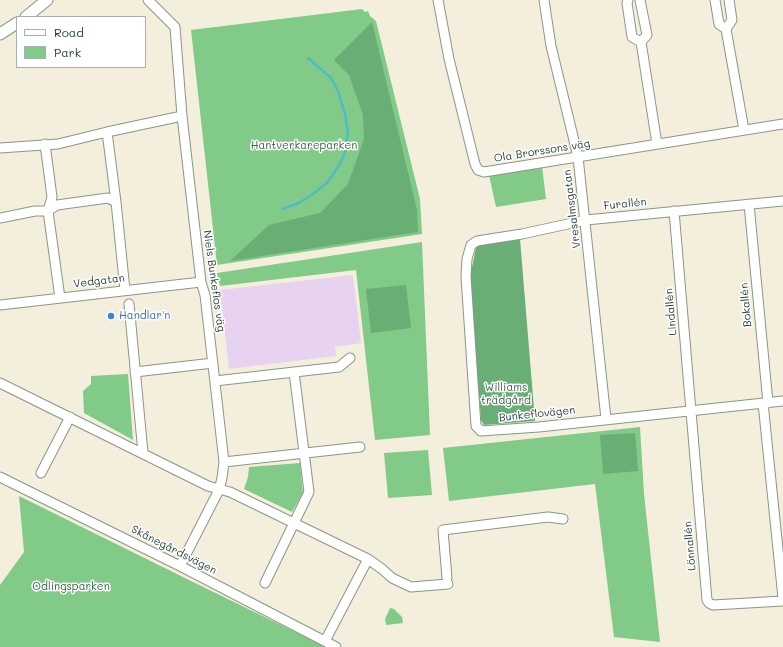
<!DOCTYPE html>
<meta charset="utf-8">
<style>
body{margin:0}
#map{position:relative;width:783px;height:647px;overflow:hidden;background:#f4efdd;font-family:Mali,sans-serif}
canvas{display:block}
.legend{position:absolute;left:16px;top:16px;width:130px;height:52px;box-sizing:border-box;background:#fff;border:1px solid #a5b1ae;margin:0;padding:5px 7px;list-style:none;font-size:12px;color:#1f3d34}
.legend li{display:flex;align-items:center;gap:8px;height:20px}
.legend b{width:20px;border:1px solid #a5b1ae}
</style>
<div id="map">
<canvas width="783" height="647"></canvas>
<ul class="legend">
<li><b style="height:5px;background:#fff"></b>Road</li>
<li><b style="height:11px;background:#82ca87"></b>Park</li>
</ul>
</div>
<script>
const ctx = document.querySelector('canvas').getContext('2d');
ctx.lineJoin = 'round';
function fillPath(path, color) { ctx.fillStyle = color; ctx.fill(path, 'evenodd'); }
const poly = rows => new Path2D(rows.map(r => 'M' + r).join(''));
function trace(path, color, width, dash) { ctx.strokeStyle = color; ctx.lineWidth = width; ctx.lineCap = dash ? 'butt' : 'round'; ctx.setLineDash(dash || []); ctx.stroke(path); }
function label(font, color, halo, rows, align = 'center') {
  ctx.font = font + ' Mali,sans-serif'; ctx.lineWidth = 3; ctx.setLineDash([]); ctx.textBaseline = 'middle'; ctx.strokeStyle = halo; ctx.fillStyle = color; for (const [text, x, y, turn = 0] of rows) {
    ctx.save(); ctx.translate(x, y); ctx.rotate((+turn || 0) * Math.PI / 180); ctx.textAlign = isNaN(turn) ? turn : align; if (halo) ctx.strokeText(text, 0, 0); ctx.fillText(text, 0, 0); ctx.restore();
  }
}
const built = poly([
 [353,275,361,343,335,347,336,356,229,369,220,290]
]);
const green = poly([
 [362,9,365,12,368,11,370,16,376,21,420,199,422,234,217,265,191,30],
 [542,166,546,199,496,207,489,175],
 [422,242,430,435,375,440,356,270,220,286,217,273],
 [128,374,133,440,84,413,83,391,91,384,91,376],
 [640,427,644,494,660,642,614,637,595,484,449,501,443,448],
 [428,450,432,495,388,498,384,453],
 [300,463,303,493,292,512,244,489,248,477,249,467],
 [19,496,187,579,326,647,0,647,0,585,24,552],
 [390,608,394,609,402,617,403,623,386,625,385,619]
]);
const forest = poly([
 [372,22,417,210,418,232,230,261,269,225,320,213,348,184,364,139,363,115,349,75,334,60],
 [520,239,535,421,484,425,481,420,470,277,476,248,479,245],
 [406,285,411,328,371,333,366,289],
 [635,433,638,471,603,474,600,435]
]);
const stream = poly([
 [283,209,299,203,313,194,327,183,340,164,345,152,348,133,345,114,338,91,331,78,308,58]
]);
const minor = poly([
 [148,0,175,27,182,116,201,282,205,295,224,462,222,478,219,490,180,566],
 [438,0,449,59,475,164,478,170,484,172,783,124],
 [544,0,551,46,578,157,606,419],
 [628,0,627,3,632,37,641,42],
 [640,0,647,35,641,42,657,144],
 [715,0,719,24,726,29],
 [729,0,732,20,726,29,744,130],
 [107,132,116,202,125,290],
 [45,144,52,197,48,211,60,298],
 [0,148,58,144,107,132,182,116],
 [783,201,586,220,522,234,477,241,471,245,467,259,466,277,476,426,481,431,539,427,783,401],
 [749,204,768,403],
 [674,211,707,600,709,603,713,605,783,601],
 [0,218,35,211,48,211,57,205,108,198,116,202],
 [129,304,143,453],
 [0,305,201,282],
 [135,372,213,363],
 [215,381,339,367,350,358],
 [0,383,208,486,230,492,368,559,382,569,392,578,411,587,448,584],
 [763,403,783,598],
 [224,462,360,447],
 [41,473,70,417],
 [0,477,180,566,336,647],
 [447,578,443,530,548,517,563,519],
 [265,583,309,492,294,372],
 [325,641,368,559]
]);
const tertiary = poly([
 [26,17,47,0],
 [0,34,17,23]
]);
const markers = [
 [111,316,4,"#3f7fe0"]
];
const parkNames = [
 ["Hantverkareparken",304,146],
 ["Williams",506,388],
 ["trädgård",506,401],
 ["Odlingsparken",71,587]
];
const streetNames = [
 ["Ola Brorssons väg",542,151,-9],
 ["Furallén",625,204,-6],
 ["Vresalmsgatan",572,209,-97],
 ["Vedgatan",99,281,-7],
 ["Niels Bunkeflos väg",214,281,82],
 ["Bokallén",746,305,-95],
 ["Lindallén",671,312,-95],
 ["Bunkeflovägen",537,414,-6],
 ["Lönnallén",690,546,-95],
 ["Skånegårdsvägen",174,550,27]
];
const shopNames = [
 ["Handlar'n",119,316]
];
fillPath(built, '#e7d2ef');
fillPath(green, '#82ca87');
fillPath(forest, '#69ae74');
trace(stream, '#4ebcc3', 2.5);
trace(minor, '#8a9688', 11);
trace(tertiary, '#8a9688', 13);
trace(minor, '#fff', 9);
trace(tertiary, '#fff', 11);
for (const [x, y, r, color] of markers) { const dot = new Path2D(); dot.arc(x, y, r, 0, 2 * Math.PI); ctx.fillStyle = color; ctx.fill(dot); trace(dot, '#fff', 1.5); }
label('11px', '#386049', '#fff', parkNames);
label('11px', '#1f3d34', '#fff', streetNames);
label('11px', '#366cbe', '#fff', shopNames, 'left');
</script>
